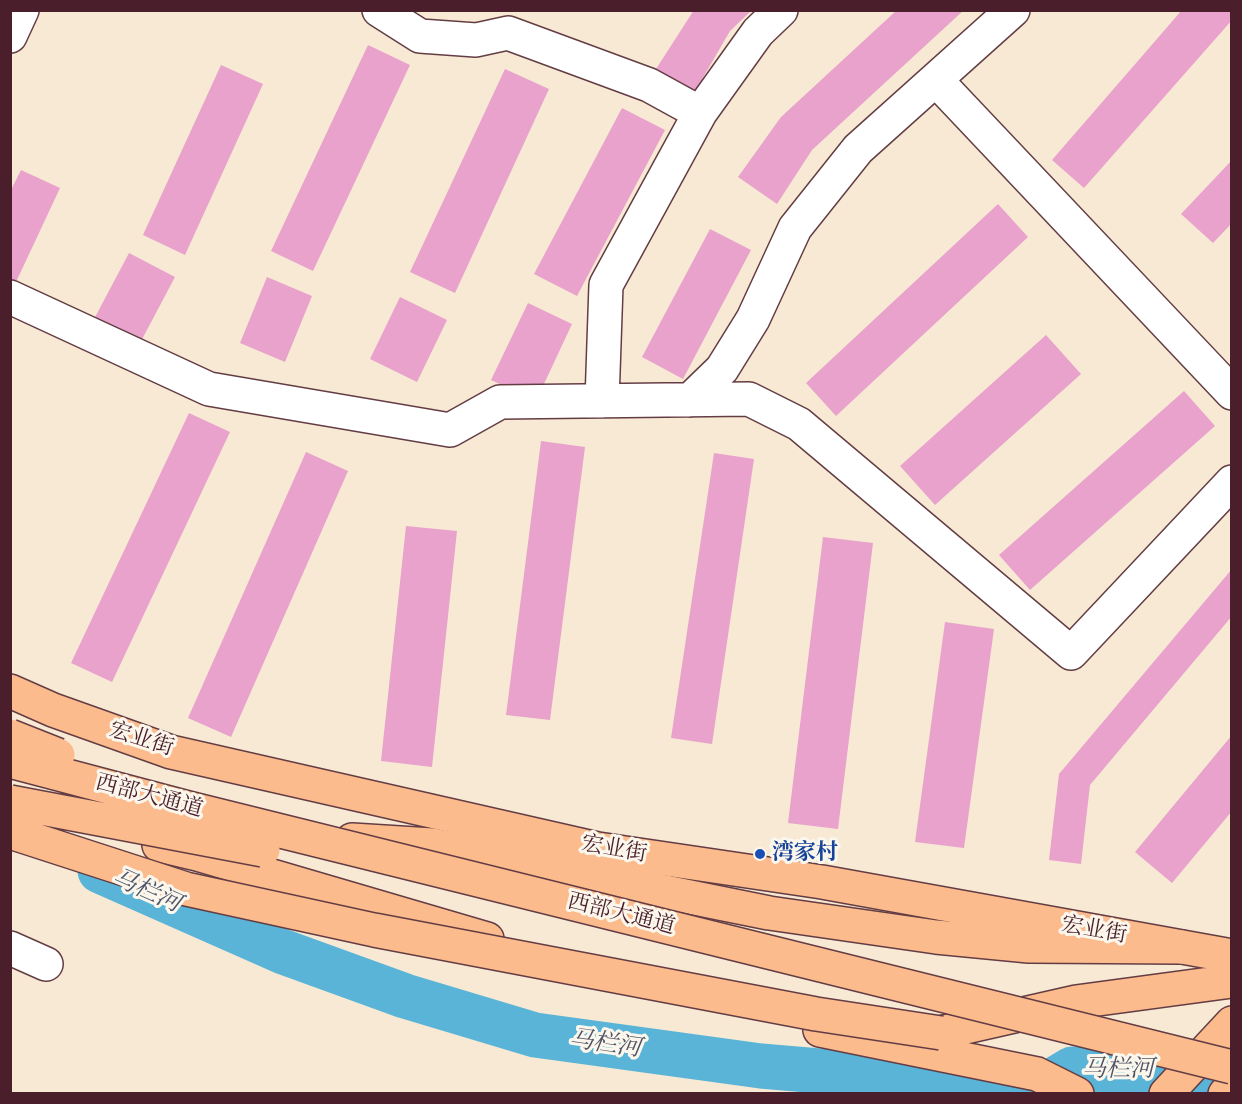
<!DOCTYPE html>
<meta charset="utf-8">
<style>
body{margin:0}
#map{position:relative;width:1242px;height:1104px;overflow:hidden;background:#f7e9d4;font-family:Cardo,serif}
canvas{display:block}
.frame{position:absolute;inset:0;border:12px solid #4a1f2b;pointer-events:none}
</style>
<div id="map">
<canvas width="1242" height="1104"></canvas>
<div class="frame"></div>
</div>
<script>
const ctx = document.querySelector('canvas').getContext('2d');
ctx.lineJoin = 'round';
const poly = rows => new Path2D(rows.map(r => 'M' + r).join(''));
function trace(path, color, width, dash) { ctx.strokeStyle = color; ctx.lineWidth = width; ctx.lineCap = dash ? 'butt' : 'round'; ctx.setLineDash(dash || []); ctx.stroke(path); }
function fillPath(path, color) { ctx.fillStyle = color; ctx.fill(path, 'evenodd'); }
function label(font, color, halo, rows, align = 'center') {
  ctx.font = font + ' Cardo,"Noto Serif SC",serif'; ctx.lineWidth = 6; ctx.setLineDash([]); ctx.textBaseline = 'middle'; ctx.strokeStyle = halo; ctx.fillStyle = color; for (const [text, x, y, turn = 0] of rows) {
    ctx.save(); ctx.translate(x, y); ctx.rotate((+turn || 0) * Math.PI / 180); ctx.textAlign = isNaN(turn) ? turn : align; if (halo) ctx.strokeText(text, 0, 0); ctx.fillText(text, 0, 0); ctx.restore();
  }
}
const river = poly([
 [100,871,281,951,405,996,535,1035,761,1066,866,1075,1032,1093,1072,1069,1200,1071,1226,1077]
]);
const building = poly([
 [694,10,752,10,730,31,694,93,656,69],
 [897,10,964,10,812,150,777,204,738,177,781,117],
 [1182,10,1232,10,1232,20,1084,188,1052,160],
 [368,45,410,65,313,271,271,251],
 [221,65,263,84,185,255,143,235],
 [505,69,549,89,455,293,410,272],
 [622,108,665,130,577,296,534,274],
 [1232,160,1232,223,1213,243,1181,214],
 [21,170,60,188,16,282,10,280,10,192],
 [998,204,1028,237,836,416,806,383],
 [710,229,751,250,683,379,642,357],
 [129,253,175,277,139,345,93,321],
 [267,277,312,296,285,362,240,343],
 [400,297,447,320,417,382,370,359],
 [528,303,572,324,536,401,491,380],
 [1046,335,1081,374,935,505,900,466],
 [1184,391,1215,426,1030,590,999,555],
 [189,413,230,432,112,682,71,663],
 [541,441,585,447,550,720,506,715],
 [306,452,348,471,231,737,188,718],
 [714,453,754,459,712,744,671,738],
 [406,526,457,531,432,767,381,761],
 [823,537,873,543,838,829,788,823],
 [1232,569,1232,616,1090,785,1081,864,1049,860,1059,774],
 [945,622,994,629,964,848,915,842],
 [1232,735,1232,811,1172,883,1135,852]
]);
const minor = poly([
 [379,10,420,36,476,40,508,33,649,85,700,113],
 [10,36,22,10],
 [936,80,1232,393],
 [10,297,209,389,450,430,500,402,749,399,799,424,1071,653,1232,482],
 [690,400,722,369,753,319,795,228,858,149,1013,10],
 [602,401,606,285,700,113,758,32,781,10],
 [10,948,46,964]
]);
const major = poly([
 [10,691,53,710,171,752,598,849,822,882,1232,956],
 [159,845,197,854,487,939],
 [820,1030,1037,1074,1077,1094],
 [913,1039,1076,1002,1232,981],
 [1166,1094,1232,1023],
 [1225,1094,1232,1086]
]);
const highway = poly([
 [352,840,432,845,769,913,936,937,1029,946,1181,947]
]);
const highwayBridge = poly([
 [10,736,58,755],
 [10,761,188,808,1232,1067],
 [10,802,263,850],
 [10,832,186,889,374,930,816,1014,941,1033]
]);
const markers = [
 [760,854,6,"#1a4fb4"]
];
const streetNames = [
 ["宏业街",141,740,18],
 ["西部大通道",149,797,15],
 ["宏业街",614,850,10],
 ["西部大通道",621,915,14],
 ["宏业街",1094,931,10]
];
const transitNames = [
 ["湾家村",772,854]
];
const waterNames = [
 ["马栏河",146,892,24],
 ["马栏河",605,1045,8],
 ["马栏河",1118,1070]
];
trace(river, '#59b4d7', 45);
fillPath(building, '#e8a2cc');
trace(minor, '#643d44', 36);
trace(major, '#643d44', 36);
trace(highway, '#643d44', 36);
trace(minor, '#fff', 33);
trace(major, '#fbbb8c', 33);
trace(highway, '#fbbb8c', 33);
trace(highwayBridge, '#643d44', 36, []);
trace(highwayBridge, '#fbbb8c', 33);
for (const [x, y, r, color] of markers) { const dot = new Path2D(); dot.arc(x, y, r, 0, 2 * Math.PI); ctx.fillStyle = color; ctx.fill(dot); trace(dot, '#fbf7ec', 2); }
label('22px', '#4a1f2b', '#fbf7ec', streetNames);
label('bold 22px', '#164399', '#fbf7ec', transitNames, 'left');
label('italic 24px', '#4f5367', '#fbf7ec', waterNames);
</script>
